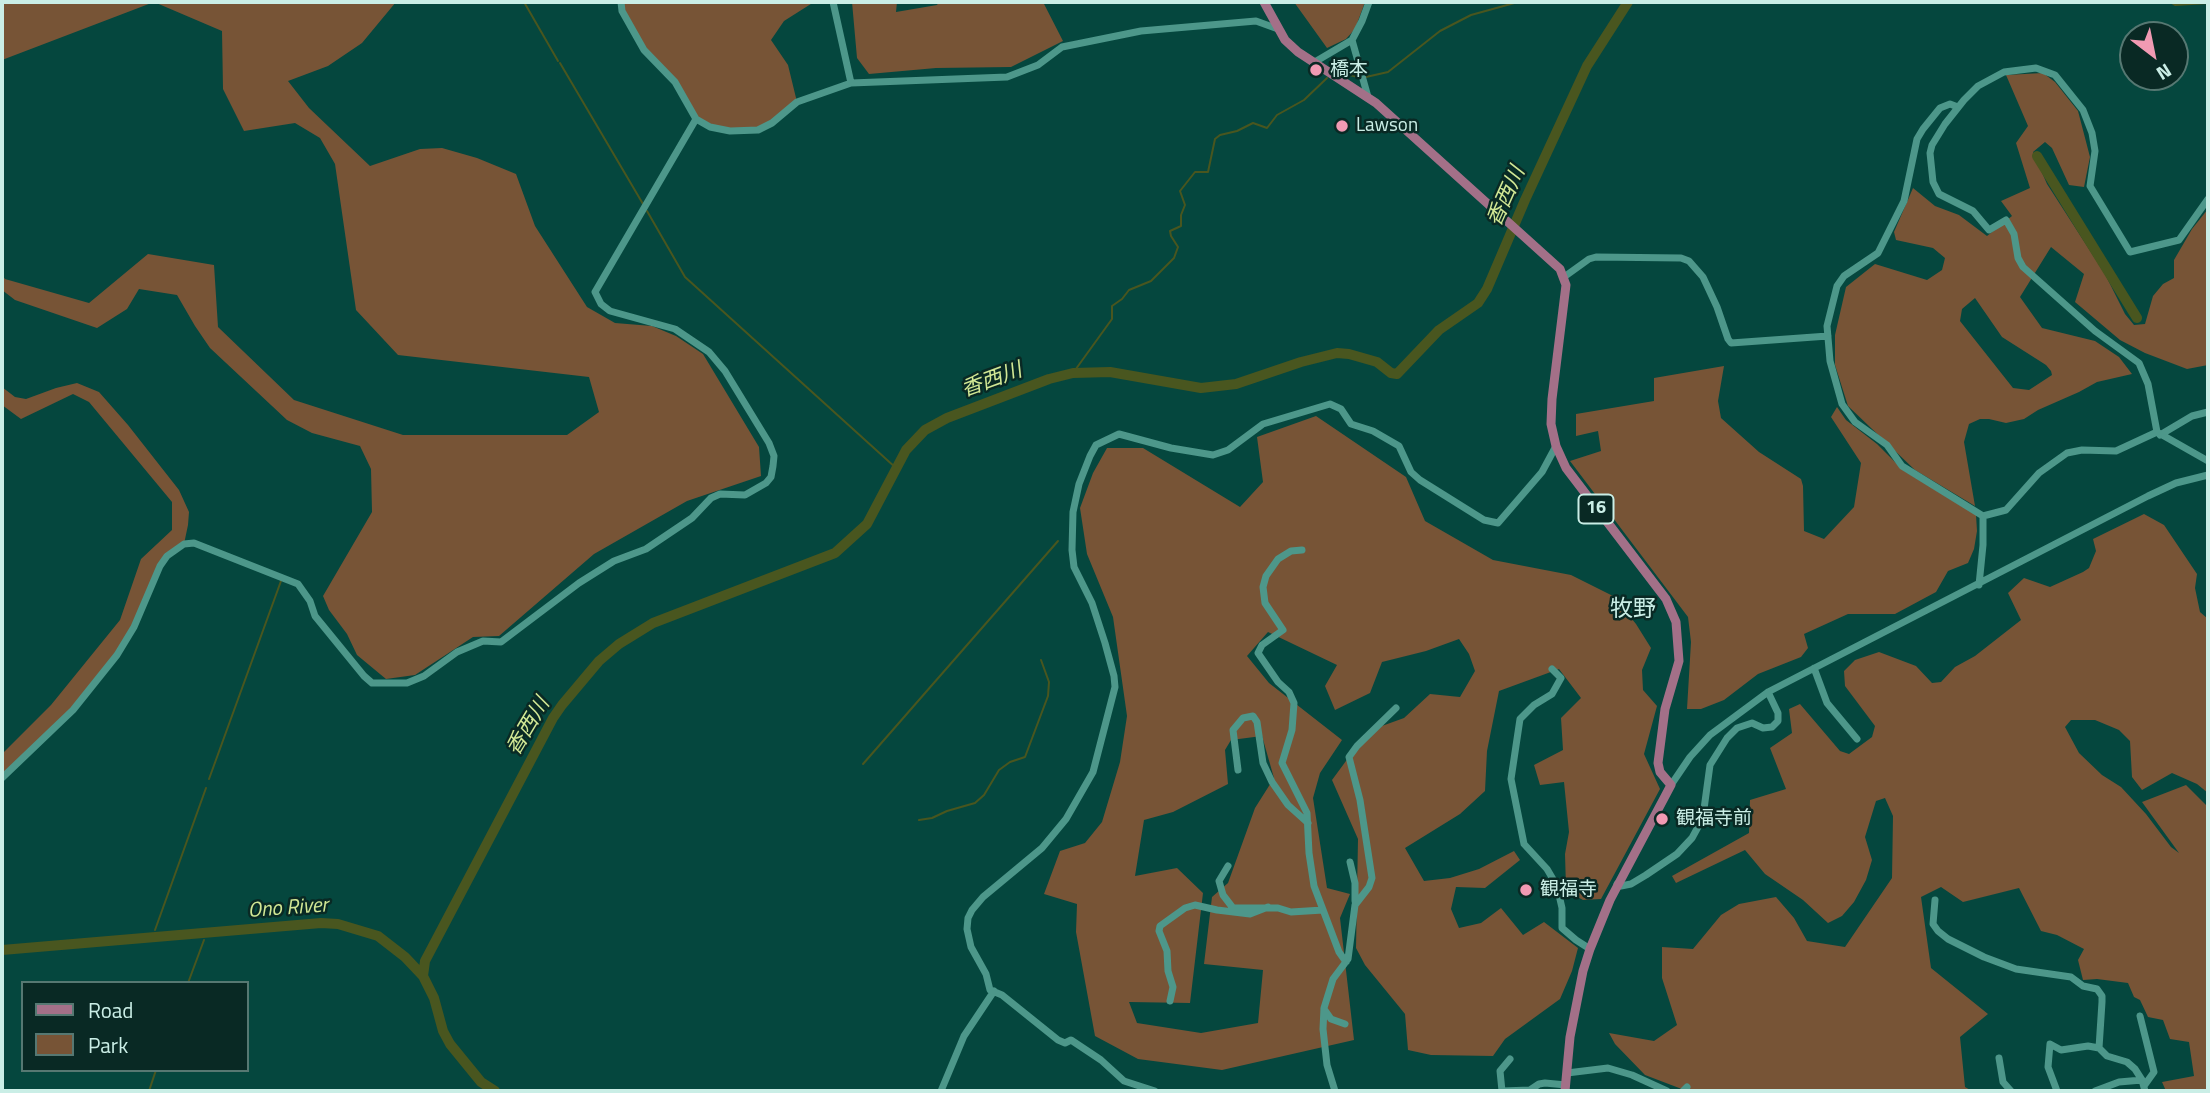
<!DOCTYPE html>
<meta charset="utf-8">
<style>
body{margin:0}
#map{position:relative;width:2210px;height:1093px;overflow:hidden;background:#05473e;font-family:"Titillium Web",sans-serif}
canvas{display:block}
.frame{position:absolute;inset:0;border:4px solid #caeee6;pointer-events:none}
.legend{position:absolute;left:21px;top:981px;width:228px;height:91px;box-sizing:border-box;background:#092924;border:2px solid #567872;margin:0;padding:9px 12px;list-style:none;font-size:21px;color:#caeee6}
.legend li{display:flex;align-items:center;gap:14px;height:35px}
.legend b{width:35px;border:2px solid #567872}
.north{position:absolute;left:2119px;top:21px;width:70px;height:70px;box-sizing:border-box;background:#092924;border:2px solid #567872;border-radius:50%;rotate:148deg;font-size:19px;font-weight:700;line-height:28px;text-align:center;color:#caeee6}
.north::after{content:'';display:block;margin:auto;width:24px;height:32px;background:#f19ab3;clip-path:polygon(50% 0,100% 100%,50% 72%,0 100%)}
</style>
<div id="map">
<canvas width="2210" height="1093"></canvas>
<div class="frame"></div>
<ul class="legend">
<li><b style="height:9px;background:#a37088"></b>Road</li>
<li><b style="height:19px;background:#775436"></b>Park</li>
</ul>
<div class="north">N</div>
</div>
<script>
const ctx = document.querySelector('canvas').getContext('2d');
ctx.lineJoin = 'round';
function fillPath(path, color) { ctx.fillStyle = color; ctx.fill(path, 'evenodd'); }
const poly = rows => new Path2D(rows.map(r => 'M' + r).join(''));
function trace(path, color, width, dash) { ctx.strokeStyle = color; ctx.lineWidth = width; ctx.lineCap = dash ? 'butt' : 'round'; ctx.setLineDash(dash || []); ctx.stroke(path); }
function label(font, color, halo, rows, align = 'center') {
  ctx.font = font + ' "Titillium Web","Noto Sans JP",sans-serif'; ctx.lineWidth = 5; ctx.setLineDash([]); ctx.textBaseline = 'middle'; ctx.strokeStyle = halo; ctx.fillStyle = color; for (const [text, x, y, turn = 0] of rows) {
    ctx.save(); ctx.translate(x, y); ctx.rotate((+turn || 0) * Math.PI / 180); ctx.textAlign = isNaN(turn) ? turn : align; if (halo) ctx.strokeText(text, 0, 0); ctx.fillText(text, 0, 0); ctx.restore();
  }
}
const green = poly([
 [2,2,396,2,362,43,328,66,288,81,309,108,370,166,420,149,442,148,477,158,516,174,535,226,587,307,615,323,652,326,676,336,703,354,759,447,761,476,687,501,594,554,499,636,473,637,415,675,386,679,357,655,347,634,329,610,323,596,372,512,371,469,360,446,312,433,287,420,210,348,195,326,177,295,139,289,127,309,97,328,15,300,2,290,2,275,5,279,89,303,148,254,214,265,218,327,294,400,403,435,567,435,599,412,589,377,398,355,356,310,335,164,320,138,295,123,244,131,223,89,222,31,154,2,2,60],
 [621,2,814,2,784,21,771,40,788,65,797,102,758,130,730,131,696,119,675,82,644,50],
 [852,2,897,2,896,12,937,5,939,2,1043,2,1063,41,1011,67,936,68,869,74,857,58],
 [1294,2,1365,2,1355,29,1346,39,1327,48],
 [2043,73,2055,82,2078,111,2090,157,2084,187,2069,185,2052,148,2045,142,2033,152,2047,184,2105,274,2125,314,2134,325,2145,324,2153,296,2163,284,2174,278,2174,260,2192,229,2208,209,2206,279,2208,280,2208,365,2187,369,2145,353,2120,340,2075,302,2084,274,2051,247,2020,297,2042,328,2095,341,2119,357,2132,374,2097,382,2079,392,2038,410,2024,419,2006,423,1989,419,1980,419,1969,424,1964,442,1975,506,1915,470,1848,406,1835,365,1835,335,1846,287,1875,264,1927,280,1942,270,1945,258,1933,248,1896,240,1894,232,1913,188,1935,206,1959,215,1987,236,2012,216,2001,201,2030,188,2016,143,2028,126,2006,75],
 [1975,298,2002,337,2046,365,2051,371,2052,375,2029,390,2013,388,1960,321,1962,309],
 [1724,366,1718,401,1721,418,1759,452,1801,479,1803,486,1804,531,1824,539,1854,507,1861,463,1831,417,1837,407,1846,420,1877,444,1903,470,1976,515,1977,531,1974,549,1968,563,1948,571,1936,592,1895,614,1848,614,1804,634,1808,648,1801,657,1758,674,1724,700,1701,709,1687,709,1691,642,1688,617,1570,461,1601,451,1598,431,1576,436,1576,414,1654,401,1654,378],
 [77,383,99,392,128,425,179,490,189,512,188,525,184,544,167,556,134,627,93,686,2,778,2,754,51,705,120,620,141,559,172,530,172,502,89,402,73,394,21,419,2,405,2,387,15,397,26,399,56,388],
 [1316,416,1406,477,1425,521,1493,560,1571,575,1613,596,1636,624,1651,648,1642,670,1643,690,1657,706,1644,754,1660,789,1601,899,1583,900,1572,894,1566,888,1565,854,1569,832,1564,782,1540,785,1534,765,1563,750,1561,718,1581,698,1559,669,1499,691,1487,751,1485,791,1460,814,1405,848,1424,881,1450,878,1479,869,1514,851,1520,860,1485,888,1456,887,1451,909,1459,928,1481,923,1501,908,1523,935,1544,922,1578,948,1572,971,1560,999,1505,1039,1493,1056,1431,1055,1408,1050,1405,1014,1365,965,1356,948,1358,839,1332,780,1368,731,1404,718,1430,694,1460,697,1475,671,1469,654,1459,639,1426,651,1382,662,1370,693,1335,710,1325,686,1337,665,1268,632,1247,656,1269,683,1342,740,1320,773,1313,798,1327,888,1350,894,1340,918,1354,1040,1222,1070,1138,1059,1095,1036,1076,932,1077,904,1044,894,1060,851,1085,843,1102,822,1120,762,1127,716,1113,617,1087,554,1080,508,1093,473,1107,448,1143,448,1240,507,1263,482,1257,437],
 [1262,736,1274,778,1255,808,1228,883,1212,897,1204,964,1263,970,1258,1023,1201,1033,1137,1023,1129,1002,1190,1003,1203,893,1177,868,1135,876,1144,820,1173,812,1228,784,1225,750,1231,740],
 [2144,514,2164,525,2197,574,2195,588,2200,612,2208,619,2208,793,2197,784,2172,773,2142,790,2132,777,2130,741,2119,730,2095,720,2071,720,2065,727,2079,753,2102,775,2121,787,2146,814,2171,847,2179,853,2142,802,2186,785,2208,807,2208,1091,2166,1091,2162,1082,2194,1076,2189,1042,2170,1039,2163,1020,2148,1017,2140,1000,2134,997,2128,983,2097,979,2083,980,2078,960,2084,949,2057,935,2041,931,2019,888,1963,902,1941,887,1921,897,1931,968,1988,1014,1960,1037,1965,1087,1972,1091,1687,1091,1645,1075,1615,1044,1609,1033,1654,1041,1677,1025,1662,978,1662,947,1693,949,1721,915,1739,904,1776,897,1794,918,1807,941,1845,947,1892,878,1893,816,1885,798,1876,801,1865,837,1872,860,1866,880,1854,902,1842,916,1828,923,1803,900,1765,874,1745,850,1676,883,1672,876,1749,833,1750,800,1786,789,1770,748,1792,733,1789,709,1800,704,1840,751,1849,754,1872,737,1875,726,1845,686,1844,671,1855,660,1879,652,1916,666,1932,683,1941,682,1955,667,1975,656,2021,620,2008,593,2024,578,2050,587,2083,572,2089,568,2096,551,2093,539]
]);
const stream = poly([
 [524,2,558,61],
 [2170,2,2175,5,2208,3],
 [560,63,643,204],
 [1337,72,1358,77],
 [1366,77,1388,72,1440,31,1471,15,1518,2],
 [647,211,685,277,896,468],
 [1073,373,1112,319,1112,306,1122,299,1129,290,1151,281,1174,258,1178,247,1171,236,1170,231,1181,226,1181,215,1185,205,1180,191,1195,172,1208,172,1215,139,1220,135,1237,131,1253,123,1267,128,1277,115,1304,100,1327,78],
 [863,764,1058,541],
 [209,779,281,581],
 [919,820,932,818,947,811,975,803,984,795,999,770,1010,762,1025,757,1048,696,1049,682,1041,660],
 [155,930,206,788],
 [205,936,207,933],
 [151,938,152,936],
 [188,983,204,940],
 [149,1091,156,1070]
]);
const river = poly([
 [2037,156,2137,318],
 [2,950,321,923,338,924,378,936,405,957,423,976,434,998,443,1031,450,1044,481,1082,495,1091],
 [423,976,425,961,553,718,562,705,599,661,619,644,653,623,835,553,867,524,906,450,925,430,947,418,1049,379,1073,373,1110,372,1201,388,1236,384,1301,362,1337,353,1349,354,1377,362,1391,373,1397,374,1439,330,1478,303,1487,289,1525,200,1587,66,1628,2]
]);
const minor = poly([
 [621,2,622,11,644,50,675,82,696,119,710,127,730,131,758,130,772,123,797,102,851,83,1007,77,1038,65,1062,47,1141,31,1256,21,1278,29],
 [833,2,851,83],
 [1352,40,1368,97],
 [1313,63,1352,40,1362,21,1369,2],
 [1958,107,1950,104,1940,108,1923,129,1917,139,1904,201,1878,253,1844,276,1837,286,1827,326,1830,361,1842,404,1855,422,1887,445,1902,466,1983,516,2006,510,2039,473,2067,453,2082,450,2116,451,2157,432],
 [2208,199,2179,240,2130,252,2090,186,2095,151,2092,133,2083,110,2055,75,2036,68,2004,72,1978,86,1964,100,1945,124,1932,145,1930,153,1933,182,1939,194,1973,211,1989,230,2006,220,2014,234,2018,258,2023,267,2095,331,2139,363,2148,384,2157,432,2208,461],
 [1564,277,1589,259,1596,257,1681,258,1689,261,1703,277,1717,307,1728,339,1731,343,1828,336],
 [2160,435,2192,416,2208,412],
 [1302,550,1291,551,1278,559,1266,576,1263,587,1265,603,1283,630,1262,645,1258,653,1278,682,1289,692,1294,703,1292,730,1282,763,1307,813,1309,853,1314,886,1339,952,1346,962],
 [1979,585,1983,545,1983,516],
 [1814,668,1827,703,1857,739],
 [1552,669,1561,678,1552,694,1534,705,1520,719,1511,779,1524,844,1547,869,1557,886,1562,908,1562,928,1576,940,1590,949],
 [1238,770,1233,730,1243,718,1253,716,1257,722,1263,763,1272,782,1288,805,1308,823],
 [2,778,73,710,117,655,134,627,160,566,167,556,184,544,194,543,298,584,310,601,315,616,364,676,372,683,407,683,424,676,457,652,483,641,501,642,579,583,614,561,646,549,692,518,711,498,720,494,745,495,766,483,771,477,773,466,774,456,769,443,725,371,709,352,675,329,610,311,601,304,595,292,696,119],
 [1671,785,1690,757,1710,735,1768,692,2148,496,2176,483,2208,475],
 [1350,862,1355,883,1355,901],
 [1228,866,1219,881,1223,895,1233,908,1278,908,1291,912,1323,910],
 [1617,884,1621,886,1631,884,1646,875,1677,854,1692,838,1698,827,1704,809,1710,765,1727,738,1737,728,1752,723,1763,728,1772,727,1778,721,1778,713,1768,692],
 [1935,900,1933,924,1938,931,1948,939,1984,957,2016,969,2071,977,2083,986,2097,989,2102,996,2102,1002,2099,1048,2107,1056,2127,1062,2135,1069,2142,1080,2145,1091],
 [1170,1001,1173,987,1168,971,1167,951,1159,931,1160,926,1185,908,1195,905,1217,910,1250,914,1268,907],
 [1324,1009,1331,1019,1345,1024],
 [2140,1016,2154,1072,2144,1086],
 [1999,1058,2003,1082,2011,1091],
 [1567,1073,1608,1068,1632,1075,1667,1091],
 [941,1091,964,1036,994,991],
 [1155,1091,1124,1081,1101,1060,1071,1040,1065,1043,1058,1040,1002,995,990,990,986,974,971,947,967,929,968,918,972,910,983,897,1042,848,1066,819,1093,772,1115,687,1114,676,1105,643,1092,603,1074,567,1072,550,1073,512,1079,484,1090,456,1096,445,1119,434,1171,448,1213,455,1228,450,1263,424,1330,404,1341,409,1351,424,1373,431,1399,446,1411,472,1420,480,1484,520,1498,523,1542,472,1556,446],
 [1335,1091,1327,1065,1323,1029,1324,1008,1333,979,1348,959,1355,905,1369,887,1372,878,1360,800,1349,757,1357,746,1396,708],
 [1502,1091,1530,1090,1539,1084,1545,1083,1566,1085],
 [1502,1091,1500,1071,1510,1059],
 [1683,1091,1687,1087],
 [2057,1091,2048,1067,2050,1044,2061,1050,2088,1046,2099,1048],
 [2095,1091,2119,1082,2142,1080]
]);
const major = poly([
 [1264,2,1285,40,1298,52,1376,103,1560,269,1566,285,1552,399,1551,424,1556,446,1566,468,1666,599,1676,622,1679,661,1665,709,1658,763,1660,772,1671,785,1610,900,1590,949,1583,971,1570,1037,1565,1091]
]);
const markers = [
 [1316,70,7,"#f19ab3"],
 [1342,126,7,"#f19ab3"],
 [1662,819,7,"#f19ab3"],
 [1526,890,7,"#f19ab3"]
];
const shields = [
 [1596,509,35]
];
const shieldNames = [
 ["16",1596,509]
];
const poiNames = [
 ["橋本",1330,70],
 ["Lawson",1356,126],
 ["観福寺前",1676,819],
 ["観福寺",1540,890]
];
const waterNames = [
 ["香西川",1507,197,-66],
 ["香西川",992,381,-20],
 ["香西川",529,727,-59],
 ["Ono River",288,909,-4]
];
const quarterNames = [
 ["牧野",1633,610]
];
fillPath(green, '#775436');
trace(stream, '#49561f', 2);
trace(river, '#49561f', 10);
trace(minor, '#4d978a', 7);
trace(major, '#a37088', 9);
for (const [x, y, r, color] of markers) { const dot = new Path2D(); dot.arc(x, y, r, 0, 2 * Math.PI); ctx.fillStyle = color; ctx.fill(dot); trace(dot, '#092924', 2.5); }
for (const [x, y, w] of shields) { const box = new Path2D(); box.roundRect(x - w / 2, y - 14.5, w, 29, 5); ctx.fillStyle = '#092924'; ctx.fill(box); trace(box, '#caeee6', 2); }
label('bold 18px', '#caeee6', null, shieldNames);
label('19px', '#caeee6', '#092924', poiNames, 'left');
label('italic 21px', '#d2e895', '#092924', waterNames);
label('23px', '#caeee6', '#092924', quarterNames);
</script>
